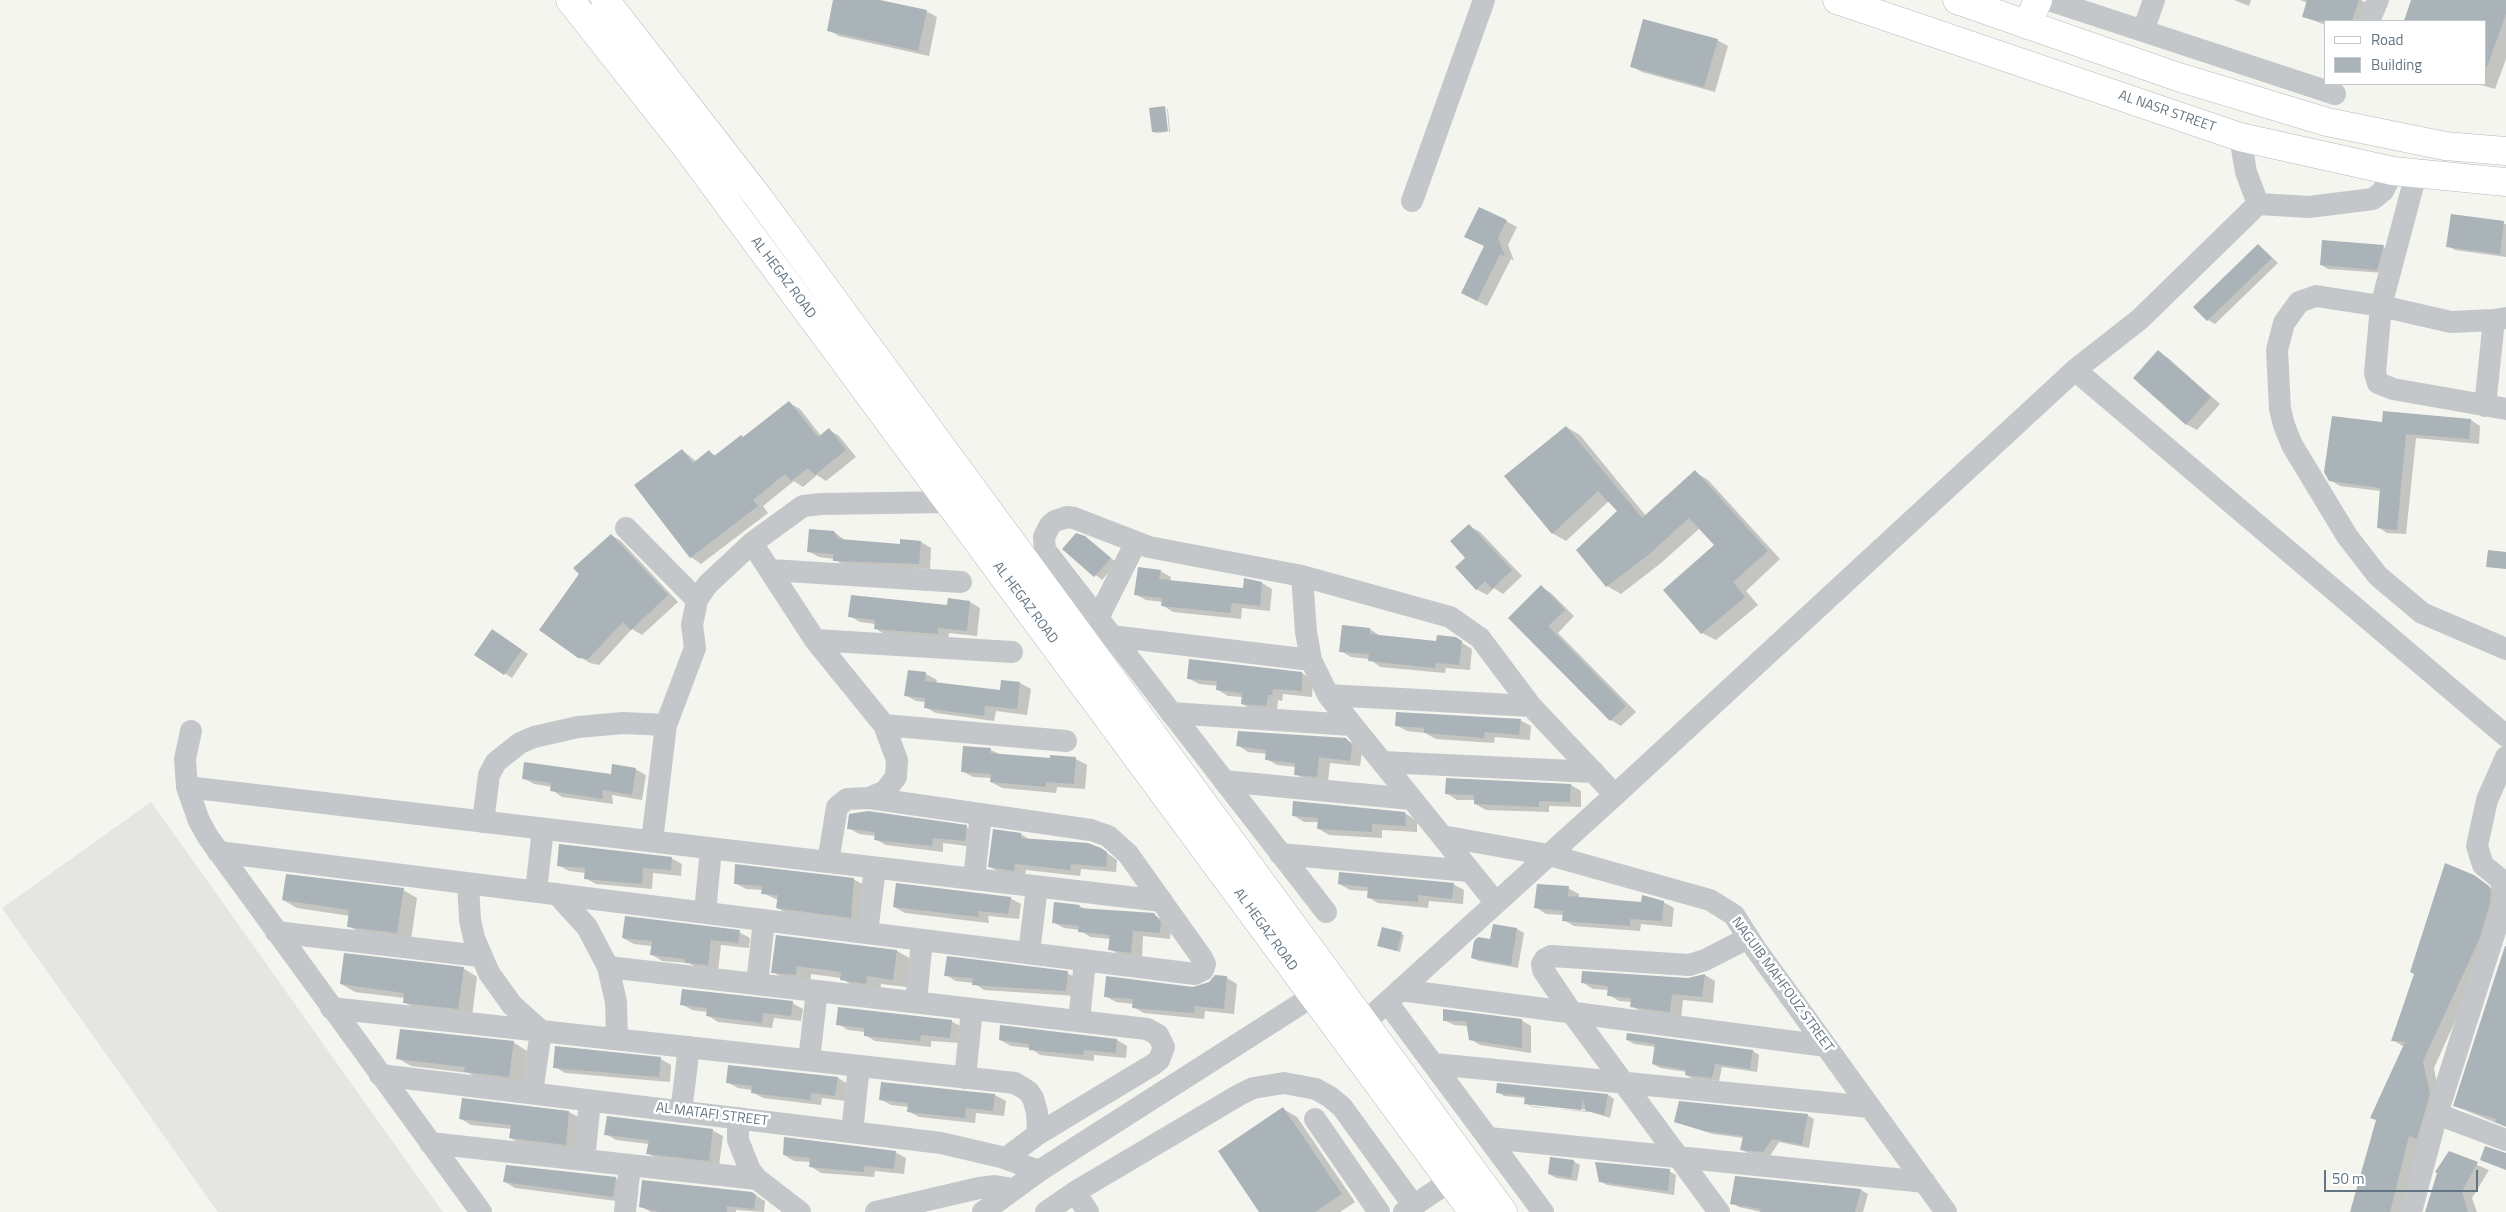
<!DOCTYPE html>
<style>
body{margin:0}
#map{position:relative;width:2506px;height:1212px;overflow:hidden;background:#f5f5f0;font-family:"Titillium Web",sans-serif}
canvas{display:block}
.legend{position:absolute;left:2324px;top:20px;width:162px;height:65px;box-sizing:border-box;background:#fff;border:1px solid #c1c8cd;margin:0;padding:6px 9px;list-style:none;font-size:15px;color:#637582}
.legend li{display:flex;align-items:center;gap:10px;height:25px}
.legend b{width:25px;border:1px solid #c1c8cd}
.scale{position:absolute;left:2324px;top:1170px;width:154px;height:22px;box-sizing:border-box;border:2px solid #637582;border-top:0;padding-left:6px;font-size:15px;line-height:18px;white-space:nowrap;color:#637582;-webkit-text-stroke:4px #fff;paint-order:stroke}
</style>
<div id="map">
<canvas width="2506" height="1212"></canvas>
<ul class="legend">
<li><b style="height:6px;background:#fff"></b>Road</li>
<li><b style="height:14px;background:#aab3b7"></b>Building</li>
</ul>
<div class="scale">50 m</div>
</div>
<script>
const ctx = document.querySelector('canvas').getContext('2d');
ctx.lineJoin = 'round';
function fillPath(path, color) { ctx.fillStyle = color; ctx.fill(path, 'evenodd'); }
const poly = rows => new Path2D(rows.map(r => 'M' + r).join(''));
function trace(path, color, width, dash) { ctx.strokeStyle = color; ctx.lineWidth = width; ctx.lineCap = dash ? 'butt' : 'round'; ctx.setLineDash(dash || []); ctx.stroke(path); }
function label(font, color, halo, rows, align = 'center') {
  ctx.font = font + ' "Titillium Web",sans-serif'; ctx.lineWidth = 5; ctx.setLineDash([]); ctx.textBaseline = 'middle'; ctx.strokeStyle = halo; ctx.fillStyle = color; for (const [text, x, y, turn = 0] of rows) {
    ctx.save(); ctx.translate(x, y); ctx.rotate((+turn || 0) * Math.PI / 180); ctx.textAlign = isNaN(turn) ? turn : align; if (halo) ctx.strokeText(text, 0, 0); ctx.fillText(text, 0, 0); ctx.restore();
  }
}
const built = poly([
 [151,802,443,1212,218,1212,2,908]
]);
const shadow = poly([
 [835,0,874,0,926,11,937,17,929,56,839,36,828,30],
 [2234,0,2251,0,2249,6],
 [2300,0,2361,0,2367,4,2362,21,2325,21,2325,25,2303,16,2308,3],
 [2413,0,2506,0,2506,59,2495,89,2478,84,2485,84,2485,21,2406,21],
 [1717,40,1728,46,1715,92,1642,72,1631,66],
 [1164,107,1167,132,1156,133,1153,132],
 [1167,108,1168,109,1170,132,1169,132],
 [2452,215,2506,224,2506,257,2455,250,2448,246],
 [1506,221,1517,227,1508,245,1514,261,1511,259,1487,306,1462,293],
 [2259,245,2278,263,2215,324,2208,320],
 [2383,247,2390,250,2384,273,2328,269,2321,265],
 [2158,352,2168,358,2220,404,2197,430,2186,424],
 [789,403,800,409,821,436,829,430,839,436,856,457,826,481,817,475,803,487,794,481,763,506,768,513,701,564,691,557,636,485,682,450,697,462,709,452,717,456,744,438],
 [2471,420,2480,426,2479,444,2416,438,2406,534,2387,533,2378,527,2381,491,2340,486,2330,480,2383,424],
 [1566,427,1580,435,1646,516,1695,472,1708,480,1780,559,1746,591,1758,605,1716,640,1702,633,1715,545,1700,528,1661,563,1621,594,1607,586,1619,511,1609,501,1566,541,1552,533],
 [1469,526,1480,532,1522,576,1503,594,1494,588,1487,595,1476,589,1467,558],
 [834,532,846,541,901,546,921,542,931,548,930,569,845,566,834,559,819,557,808,551],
 [611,535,621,541,678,602,642,635,632,629,599,665,590,663,579,656],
 [1092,542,1117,563,1102,580,1064,549],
 [1160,571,1171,577,1170,582,1244,589,1262,583,1272,589,1270,611,1242,608,1241,619,1173,612,1162,605,1163,602,1146,600,1135,594],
 [1541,587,1551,593,1574,616,1558,633,1636,712,1621,726,1611,720,1510,618],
 [970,602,980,608,977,636,949,633,948,640,886,635,876,629,876,624,860,622,850,616,948,607],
 [1343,626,1370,629,1380,636,1437,642,1456,639,1472,649,1470,670,1446,668,1445,673,1380,667,1370,659,1351,657,1341,651],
 [499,634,528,654,512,678,476,655],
 [909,671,926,674,937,680,936,683,1001,692,1002,681,1020,683,1031,689,1027,715,996,711,994,721,936,713,925,707,926,702,916,701,905,695],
 [1302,673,1313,680,1312,697,1283,694,1282,701,1278,700,1277,711,1253,710,1242,704,1243,697,1228,696,1218,690,1218,686,1199,684,1188,678],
 [1520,720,1531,726,1530,740,1495,737,1494,743,1436,739,1425,733,1407,731,1396,725],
 [1345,739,1356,745,1362,752,1360,766,1330,763,1328,782,1306,780,1295,774,1296,767,1277,765,1267,759,1267,754,1248,752,1237,745],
 [991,750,1001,755,1051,760,1052,757,1076,759,1087,765,1085,789,1057,787,1056,793,1002,788,991,782,992,778,973,777,962,771],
 [635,769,646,775,642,800,612,795,613,804,562,797,552,790,552,787,534,784,523,778,612,776],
 [1571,785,1581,791,1581,807,1549,806,1549,812,1486,810,1475,804,1475,800,1457,800,1446,793],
 [1405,813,1417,821,1417,832,1382,830,1382,838,1329,835,1319,829,1319,822,1304,822,1293,815],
 [966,827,977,833,975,847,943,843,943,852,886,845,875,839,876,836,859,834,849,828],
 [1021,834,1030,840,1101,849,1117,860,1116,872,1081,869,1080,876,1026,870,1025,876,1000,873,990,867],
 [671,858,682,864,681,876,653,873,652,889,596,884,585,878,586,873,569,871,558,865],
 [2474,876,2500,894,2489,946,2434,1068,2440,1101,2403,1212,2340,1212,2351,1212,2404,1047,2393,1040],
 [853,879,864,885,861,923,788,914,777,908,778,900,763,893,763,890,746,889,735,883],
 [1339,884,1453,884,1464,890,1463,904,1429,901,1428,908,1378,903,1368,897,1368,891,1350,890],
 [1568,888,1579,894,1579,898,1643,904,1663,902,1674,908,1672,927,1641,924,1640,931,1574,926,1564,920,1564,915,1546,914,1535,907],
 [403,890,417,898,411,940,363,935,349,926,350,916,297,908,283,900],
 [1010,898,1021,904,1019,919,988,916,989,923,905,913,894,907],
 [1079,906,1086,909,1154,915,1165,921,1171,930,1170,939,1143,936,1142,958,1120,955,1110,949,1111,939,1090,937,1080,930,1064,928,1053,922],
 [1494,925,1517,929,1524,933,1518,968,1479,961,1472,958,1491,940],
 [739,932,750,938,749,948,721,945,718,971,697,968,689,963,662,961,651,954,652,946,634,944,623,938],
 [1401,934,1404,935,1400,952,1379,946],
 [777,936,897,951,911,959,907,987,881,984,880,991,856,988,841,978,811,974,810,983,787,980,773,972],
 [2506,946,2506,1127,2455,1106],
 [463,968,477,977,472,1016,418,1010,404,1002,404,998,355,992,341,984],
 [1067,973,1078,979,1076,996,984,990,974,983,956,981,946,975],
 [1705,975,1715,981,1713,1003,1683,1000,1681,1018,1642,1012,1631,1006,1632,1002,1619,1001,1609,995,1609,990,1593,989,1582,982,1688,979],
 [1227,978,1237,984,1234,1014,1205,1011,1204,1019,1144,1013,1133,1007,1133,1004,1116,1002,1105,996,1194,988],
 [792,1003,803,1009,801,1021,774,1018,772,1028,718,1022,707,1015,707,1012,692,1010,681,1004],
 [1444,1020,1521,1020,1531,1026,1531,1053,1480,1045,1470,1039,1468,1026,1454,1025],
 [951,1021,962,1027,960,1043,931,1041,931,1047,875,1041,865,1035,865,1032,848,1030,838,1024],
 [1000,1040,1117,1040,1127,1046,1126,1058,1094,1055,1094,1061,1040,1055,1030,1048,1011,1046],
 [1627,1040,1753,1051,1759,1055,1757,1072,1722,1067,1719,1081,1693,1079,1686,1075,1687,1072,1660,1068,1653,1064,1656,1047,1634,1044],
 [513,1042,527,1051,523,1085,480,1080,469,1073,411,1066,397,1058],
 [661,1059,671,1065,670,1082,565,1073,555,1067],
 [838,1078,848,1084,846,1101,822,1098,821,1105,763,1098,752,1092,752,1090,738,1088,727,1082],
 [882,1083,995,1095,1006,1101,1004,1116,976,1113,975,1123,919,1117,908,1111,909,1107,891,1105,880,1099],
 [1498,1092,1608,1095,1614,1099,1610,1118,1588,1111,1532,1107,1526,1103,1526,1098,1504,1096],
 [1531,1103,1588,1110,1587,1112,1531,1106],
 [463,1100,569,1112,580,1118,576,1150,521,1144,510,1138,512,1129,471,1125,461,1119],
 [1283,1109,1297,1117,1355,1202,1340,1212,1261,1212],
 [1807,1115,1814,1119,1809,1148,1779,1142,1770,1156,1748,1153,1742,1150,1744,1138,1713,1134,1675,1122],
 [712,1130,723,1136,719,1166,658,1159,647,1153,649,1144,616,1140,606,1134],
 [895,1152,906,1158,904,1174,875,1171,874,1177,821,1173,810,1166,811,1162,794,1161,784,1155],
 [2449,1153,2489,1170,2472,1198,2477,1212,2450,1212],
 [1573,1161,1580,1165,1577,1181,1556,1178,1549,1174],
 [1669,1171,1676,1175,1674,1195,1607,1185,1600,1181],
 [1736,1177,1861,1190,1868,1194,1863,1212,1761,1212,1739,1207,1732,1203],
 [615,1178,626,1184,624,1202,515,1188,505,1182],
 [752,1193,765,1201,764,1212,736,1210,736,1212,651,1212,640,1206]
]);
const building = poly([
 [833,0,880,0,927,10,918,51,827,31],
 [2307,0,2359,0,2352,21,2316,21,2302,17],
 [2411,0,2506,0,2506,14,2487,67,2485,66,2485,21,2404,21],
 [1643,19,1718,39,1704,87,1630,67],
 [1165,106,1168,131,1152,132,1149,108],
 [1479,207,1507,220,1498,238,1505,256,1500,254,1477,301,1461,293,1484,246,1464,237],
 [2451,214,2504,221,2500,254,2446,247],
 [2322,240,2384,245,2377,270,2320,265],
 [2258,244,2272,258,2207,321,2193,307],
 [2158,350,2211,397,2186,425,2133,378],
 [789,401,818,437,829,428,846,450,815,475,808,468,791,481,785,474,753,500,758,506,690,558,634,485,682,449,693,463,709,450,714,456,741,435,743,437],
 [2383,411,2471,419,2469,439,2406,434,2397,530,2377,528,2380,488,2329,481,2324,472,2332,416,2382,422],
 [1566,426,1642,518,1695,470,1768,551,1733,582,1745,597,1701,634,1663,590,1714,545,1689,518,1647,556,1606,587,1576,550,1617,511,1598,491,1552,534,1504,476],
 [1469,524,1512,570,1492,589,1485,581,1476,590,1455,567,1465,558,1450,541],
 [809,529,834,531,839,539,900,544,900,539,921,541,919,564,833,561,833,554,807,552],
 [1076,533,1085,536,1111,558,1094,577,1062,549],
 [611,534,668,595,631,630,623,622,588,659,578,658,539,630,579,574,573,568],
 [2488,550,2506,552,2506,569,2486,567],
 [1138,567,1161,570,1159,579,1243,588,1244,578,1262,582,1260,606,1232,603,1230,613,1161,606,1162,598,1134,595],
 [1541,585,1565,610,1548,626,1626,706,1610,721,1508,618],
 [851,595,947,605,948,598,970,601,967,631,938,628,938,634,874,629,875,620,848,617],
 [1342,625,1370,628,1370,634,1436,641,1437,635,1456,637,1462,641,1459,665,1436,663,1435,668,1368,661,1369,654,1339,652],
 [492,629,522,650,504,675,474,655],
 [1189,659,1302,672,1302,691,1273,689,1272,695,1268,695,1266,706,1241,704,1242,693,1216,690,1217,681,1187,679],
 [908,670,926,672,925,681,1000,690,1001,680,1020,682,1017,709,985,706,984,716,924,708,925,698,904,696],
 [1396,712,1521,719,1519,735,1485,732,1484,738,1424,733,1424,728,1395,726],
 [1238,731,1346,738,1352,745,1350,761,1319,757,1317,777,1294,775,1295,763,1265,760,1266,750,1236,746],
 [963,746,991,748,990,753,1050,758,1050,755,1076,757,1074,784,1046,782,1046,787,990,782,991,774,961,772],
 [524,762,611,774,612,764,636,768,632,795,602,790,603,799,550,791,551,783,522,779],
 [1446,778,1571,784,1570,802,1539,801,1539,807,1474,804,1474,795,1445,794],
 [1293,801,1405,812,1406,826,1372,824,1372,832,1317,829,1318,818,1292,816],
 [868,811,967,825,965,841,933,838,932,846,874,840,875,832,847,829,849,814],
 [993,829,1021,833,1021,838,1088,843,1101,848,1107,852,1106,867,1071,864,1070,870,1015,864,1014,871,988,867],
 [559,844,672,857,671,870,643,868,642,884,584,879,585,868,557,866],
 [2445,863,2474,875,2489,886,2491,892,2490,903,2479,940,2423,1061,2430,1094,2417,1139,2409,1136,2390,1212,2350,1212,2376,1120,2370,1118,2405,1042,2391,1041,2414,974,2410,972],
 [735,864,854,878,851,918,776,908,778,895,761,894,762,886,734,884],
 [1339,872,1454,883,1452,899,1418,895,1418,902,1367,898,1368,887,1338,884],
 [286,874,404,888,397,933,347,927,349,910,282,900],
 [896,883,1011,897,1008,914,978,911,979,917,893,907],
 [1537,884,1569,886,1568,896,1641,902,1642,895,1664,901,1662,921,1630,919,1630,926,1562,921,1563,911,1534,908],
 [1054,902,1080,905,1079,908,1154,913,1161,923,1160,933,1133,931,1131,953,1108,950,1110,935,1078,932,1079,926,1052,923],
 [625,916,740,930,738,943,711,940,708,965,685,963,685,959,650,955,652,941,622,938],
 [1493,924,1517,928,1511,965,1471,958,1474,941,1478,937,1490,939],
 [1382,927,1402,932,1397,951,1377,946],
 [776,935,897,950,893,980,867,976,866,984,840,980,841,972,797,966,796,975,771,973],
 [2505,946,2506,946,2506,1126,2495,1122,2496,1119,2453,1106],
 [344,953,464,967,458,1009,403,1003,404,993,340,984],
 [947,956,1068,971,1066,991,972,985,973,978,944,976],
 [1582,971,1688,978,1705,974,1702,997,1672,994,1670,1012,1630,1007,1631,998,1607,996,1608,986,1581,983],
 [1215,975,1227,976,1224,1009,1195,1006,1194,1013,1132,1008,1133,999,1104,997,1106,976,1193,987,1209,982],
 [682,989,793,1001,791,1016,763,1013,762,1023,706,1016,707,1008,680,1005],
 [838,1007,952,1020,950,1038,921,1035,920,1041,864,1036,864,1028,836,1025],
 [1443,1009,1522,1019,1522,1048,1469,1040,1466,1021,1443,1021],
 [1000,1025,1117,1039,1116,1053,1084,1050,1083,1055,1029,1050,1029,1044,999,1040],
 [400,1029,514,1041,509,1077,464,1072,465,1067,396,1059],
 [1627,1033,1753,1050,1750,1069,1715,1064,1712,1078,1685,1075,1686,1070,1652,1064,1655,1044,1626,1040],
 [555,1046,661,1057,659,1077,553,1068],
 [728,1065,838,1077,835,1096,811,1093,810,1100,751,1093,752,1086,726,1083],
 [881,1082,995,1094,993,1111,966,1108,965,1118,907,1112,908,1103,879,1100],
 [1497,1083,1608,1094,1604,1115,1586,1111,1583,1099,1581,1110,1524,1104,1525,1096,1496,1093],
 [462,1098,569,1111,566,1145,509,1138,511,1125,459,1119],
 [1679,1101,1808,1114,1802,1145,1772,1139,1763,1152,1740,1150,1743,1136,1705,1131,1674,1122],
 [1283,1107,1342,1194,1315,1212,1259,1212,1218,1151],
 [607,1116,713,1129,709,1161,646,1154,649,1140,604,1135],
 [784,1137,896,1151,894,1169,864,1166,864,1172,809,1167,810,1158,783,1155],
 [2485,1146,2506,1153,2506,1170,2480,1160],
 [2449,1151,2478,1162,2462,1191,2468,1212,2425,1212,2437,1173,2435,1172],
 [1550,1157,1574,1160,1571,1178,1548,1174],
 [1595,1162,1670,1169,1668,1191,1599,1182],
 [506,1165,616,1177,613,1197,503,1182],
 [1735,1176,1861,1189,1855,1212,1760,1212,1761,1209,1730,1204],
 [642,1180,752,1192,756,1195,754,1209,727,1206,727,1212,659,1212,639,1207]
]);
const minor = poly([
 [2049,0,2335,94],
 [2369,21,2378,0],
 [2143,31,2154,0],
 [2240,137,2246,172,2258,204,2309,207,2373,199,2383,191,2393,171],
 [2416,174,2381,306,2375,373,2378,383,2393,389,2506,409],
 [1412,201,1484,0],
 [2506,318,2494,320,2451,322,2381,306,2316,296,2299,302,2284,323,2277,350,2280,409,2284,425,2292,445,2347,536,2378,576,2422,613,2506,649],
 [2075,370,2506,736],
 [2485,406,2494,320],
 [626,528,697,600],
 [752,543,815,640,884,725,897,760,896,777,885,791,869,798,847,799,837,807,828,862],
 [771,570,961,582],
 [1302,576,1306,632,1311,660,1328,695,1496,903],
 [1098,618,1136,542],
 [1111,636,1311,660],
 [815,640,1012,652],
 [1328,695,1531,706],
 [1171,713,1352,725],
 [884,725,1066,741],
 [191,731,185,759,187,787,199,821,208,837,481,1212],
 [1382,762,1594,772],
 [1224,781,1411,799],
 [187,787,1162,901],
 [483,822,489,775,496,762,520,743,534,737,578,727,623,723,666,725],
 [1442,836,1549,855,1710,900,1734,915,1755,948,1946,1212],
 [652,841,666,725,695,648,692,625,697,600,707,585,752,543,803,506,821,504,950,502],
 [218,852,1195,974,1203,970,1205,964,1202,958,1128,854,1108,836,1091,830,869,798],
 [1280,854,1469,871],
 [974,879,981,814],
 [468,883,470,920,474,938,489,973,512,1005,541,1031,532,1093],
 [536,891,543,829],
 [557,894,587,927,608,967,616,1002,617,1039],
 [705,912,711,849],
 [1326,912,1049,555,1045,550,1044,537,1050,525,1055,521,1067,517,1074,518,1149,547,1302,576,1450,617,1480,638,1531,706,1615,795],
 [276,932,480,956],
 [867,933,875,868],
 [1029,953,1037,887],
 [608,967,1147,1029,1158,1035,1164,1047,1159,1060,1154,1064,1038,1134],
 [757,984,764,920],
 [1400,990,1826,1046],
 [916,1002,922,940],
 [1387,1002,1543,1212],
 [331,1008,1015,1083,1028,1091,1033,1098,1037,1112,1038,1134,1006,1158],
 [1079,1021,1085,960],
 [1364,1023,1615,795,2075,370,2140,319,2258,204],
 [809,1060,817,991],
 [1435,1064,1870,1107],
 [380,1075,941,1143,1001,1157,1039,1171],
 [965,1078,972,1009],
 [681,1112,689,1047],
 [2437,1114,2506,1140],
 [738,1118,738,1140,750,1170,757,1179,800,1212],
 [1315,1119,1379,1212],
 [852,1132,859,1066],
 [1489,1138,1925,1182],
 [430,1143,757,1179],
 [584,1160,590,1101],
 [1075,1192,1088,1212],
 [625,1212,630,1165],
 [876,1212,979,1188,995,1186,1013,1189],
 [983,1212,1039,1171,1313,996],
 [1046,1212,1075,1192,1239,1095,1253,1088,1284,1083,1316,1089,1330,1097,1342,1107,1414,1206],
 [1404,1212,1450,1181],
 [1719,1212,1572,1013,1543,970,1542,964,1545,959,1551,956,1689,965,1705,960,1748,938],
 [2411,1212,2437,1114,2503,906,2505,890,2499,878,2483,865,2477,846,2487,800,2506,757]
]);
const major = poly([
 [570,0,683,143,1473,1212],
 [605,0,759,198,1503,1212],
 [1837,0,2240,137,2393,171,2506,182],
 [1957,0,2178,77,2327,122,2445,146,2506,151],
 [2027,25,2038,0]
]);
const streetNames = [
 ["AL NASR STREET",2167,112,19],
 ["AL HEGAZ ROAD",783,278,53],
 ["AL HEGAZ ROAD",1025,603,53],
 ["AL HEGAZ ROAD",1265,930,54],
 ["NAGUIB MAHFOUZ STREET",1782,985,54],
 ["AL MATAFI STREET",712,1115,7]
];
fillPath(built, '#e5e6e4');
fillPath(shadow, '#0003');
fillPath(building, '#aab3b7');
trace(major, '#b4b9bc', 29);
trace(minor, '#c4c7ca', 22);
trace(major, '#fff', 28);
label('14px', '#637582', '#fff', streetNames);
</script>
